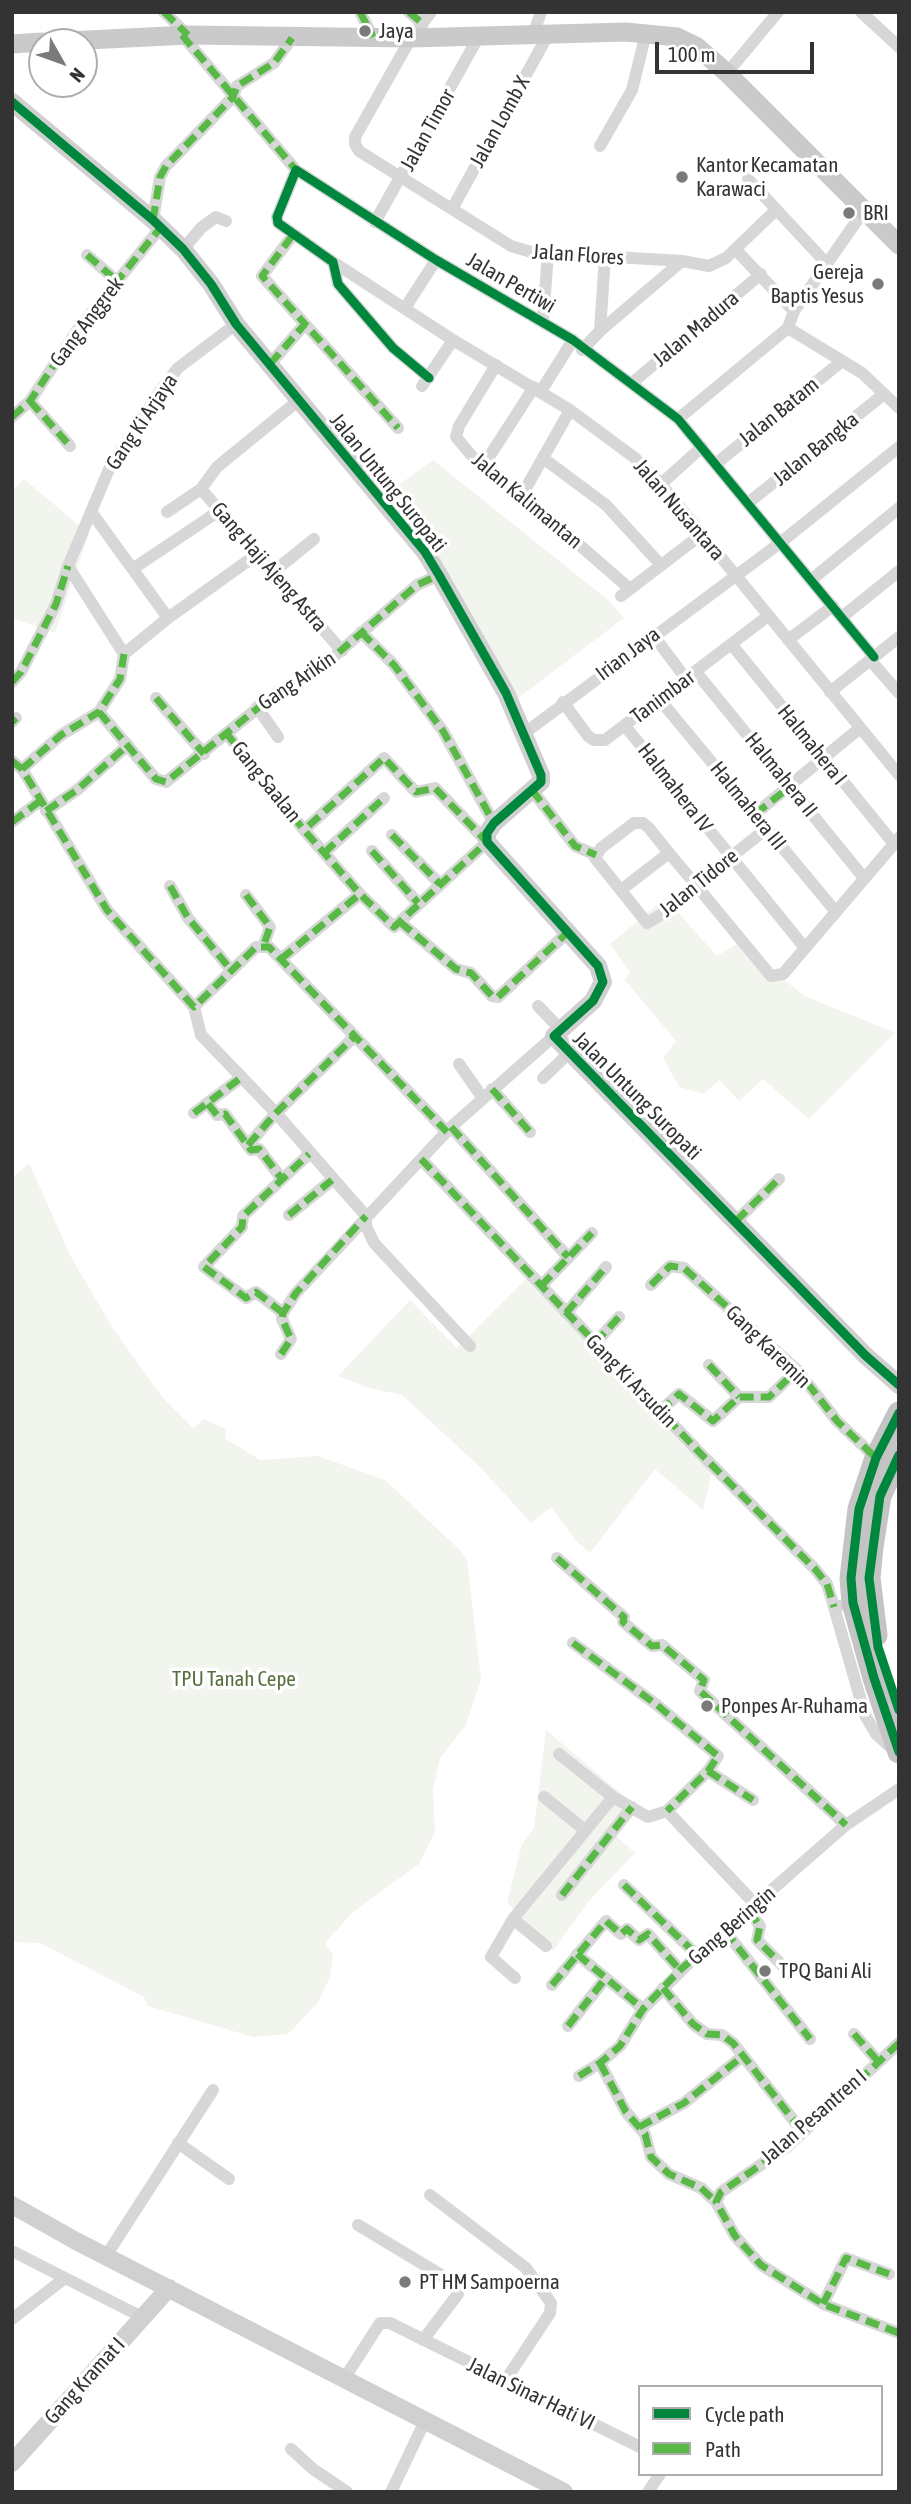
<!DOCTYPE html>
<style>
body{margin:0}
#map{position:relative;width:911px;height:2504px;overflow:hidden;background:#fff;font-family:"Asap Condensed",sans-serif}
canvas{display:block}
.frame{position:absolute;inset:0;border:14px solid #333;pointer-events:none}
.legend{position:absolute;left:638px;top:2385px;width:245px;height:91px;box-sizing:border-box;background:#fff;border:2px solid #adadad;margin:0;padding:9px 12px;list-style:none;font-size:21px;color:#333}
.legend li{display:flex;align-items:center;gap:14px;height:35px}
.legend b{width:35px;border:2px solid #adadad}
.north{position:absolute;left:28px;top:28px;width:70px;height:70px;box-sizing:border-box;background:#fff;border:2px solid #adadad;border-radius:50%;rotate:130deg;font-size:19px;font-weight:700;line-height:28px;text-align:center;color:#333}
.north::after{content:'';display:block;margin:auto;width:24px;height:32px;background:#7a7a7a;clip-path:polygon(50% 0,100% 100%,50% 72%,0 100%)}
.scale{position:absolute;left:655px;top:42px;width:159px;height:32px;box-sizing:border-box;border:4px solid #333;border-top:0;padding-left:9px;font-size:21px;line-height:24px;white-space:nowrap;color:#333;-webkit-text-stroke:5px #fff;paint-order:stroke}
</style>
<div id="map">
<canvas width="911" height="2504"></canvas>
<div class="frame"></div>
<ul class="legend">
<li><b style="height:9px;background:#00873e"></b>Cycle path</li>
<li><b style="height:9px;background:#58b947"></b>Path</li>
</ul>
<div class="north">N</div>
<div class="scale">100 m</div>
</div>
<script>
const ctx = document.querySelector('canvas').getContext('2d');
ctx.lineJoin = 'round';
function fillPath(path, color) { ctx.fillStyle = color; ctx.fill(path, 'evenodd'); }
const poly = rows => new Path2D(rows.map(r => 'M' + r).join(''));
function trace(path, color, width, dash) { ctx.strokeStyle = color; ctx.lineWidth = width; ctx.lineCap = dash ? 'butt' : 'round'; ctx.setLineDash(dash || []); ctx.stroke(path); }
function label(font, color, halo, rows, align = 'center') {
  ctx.font = font + ' "Asap Condensed",sans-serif'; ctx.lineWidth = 7; ctx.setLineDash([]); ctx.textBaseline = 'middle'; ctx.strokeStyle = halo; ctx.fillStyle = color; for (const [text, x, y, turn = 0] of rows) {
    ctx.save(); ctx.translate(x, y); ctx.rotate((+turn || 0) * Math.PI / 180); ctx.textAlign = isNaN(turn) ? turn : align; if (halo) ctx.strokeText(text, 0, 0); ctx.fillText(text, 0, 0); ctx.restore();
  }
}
const green = poly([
 [433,460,608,600,624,618,518,698,386,494],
 [24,479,89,534,55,633,12,618,12,491],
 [665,898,717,956,737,944,805,996,895,1033,809,1119,763,1079,739,1101,719,1080,704,1094,679,1087,663,1058,676,1041,625,980,630,972,610,944],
 [29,1163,71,1257,114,1330,162,1397,193,1428,204,1419,226,1429,225,1438,260,1460,318,1456,385,1480,461,1551,467,1560,481,1680,466,1725,440,1758,433,1790,435,1832,419,1864,353,1912,325,1943,333,1955,330,1977,317,2004,288,2034,253,2037,148,2006,144,1997,40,1943,12,1942,12,1178],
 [526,1279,638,1395,714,1464,703,1510,655,1469,590,1553,576,1541,551,1507,531,1523,481,1468,402,1395,369,1388,338,1376,410,1300,457,1348],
 [546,1730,637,1807,615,1835,635,1853,587,1903,553,1951,507,1902,522,1844,534,1828]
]);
const street = poly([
 [164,12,188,35],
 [360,12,373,37],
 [409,12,423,24],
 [431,12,411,38,355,137,355,144,359,151,511,246,531,252,682,261,709,266,726,258,776,210],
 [861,12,899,47],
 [182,35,296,170],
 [533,35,541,12],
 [727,73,778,12],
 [600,146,632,90,646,33],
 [748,179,828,265],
 [452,209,548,35],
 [153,220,160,177,166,166,233,97,237,86,274,63,292,38],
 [375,222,479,36],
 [292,236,262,276,305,324],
 [183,249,202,227,216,217,226,221],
 [735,249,794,311],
 [87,255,117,281],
 [333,262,453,340,570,410,635,458,661,484,899,775],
 [405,308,436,260],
 [543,321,548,253],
 [236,324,178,368,160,391,110,467,68,566,124,654,168,618,256,555],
 [788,328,862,373,899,408],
 [600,331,605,257],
 [582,350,600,331,682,261],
 [270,364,305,324,398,428],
 [496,365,459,426,456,437,482,468,522,495,630,589],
 [429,378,393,348,338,284,333,262,278,223,277,217,296,170,436,260,573,340,678,419,874,657],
 [632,383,761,274],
 [422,386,453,340],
 [541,391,573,340],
 [299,400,217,467,201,489,342,651],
 [30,401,70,446],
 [12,417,30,401,76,332,161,227],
 [678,419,788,328,794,311,865,209],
 [543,458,606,505,661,565],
 [717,463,842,361],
 [482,468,534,387],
 [661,484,702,447],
 [522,495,570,410],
 [748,503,884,394],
 [167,512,201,489],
 [92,513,168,618],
 [134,568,219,511],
 [272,573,314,539],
 [811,580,899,508],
 [621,596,702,534],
 [842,617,899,571],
 [361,632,394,665,443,731,494,823],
 [653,635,687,680],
 [788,640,833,606],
 [732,645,894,844],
 [870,660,899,693],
 [696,672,864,878],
 [12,682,21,672,56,604,68,566],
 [830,692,899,637],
 [156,698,204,754],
 [660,700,836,912],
 [563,702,588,736,594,740,605,740,768,616],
 [257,707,278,737],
 [99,712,156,779,166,782,279,691,317,671,417,585,439,575],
 [12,722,16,718],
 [625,726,805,948],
 [227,734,304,830,360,894],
 [522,735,780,543,899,447],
 [12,761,22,769,107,910,194,1007,201,1035,276,1113,366,1216],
 [22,769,61,735,99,712,120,679,124,654],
 [532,790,575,846,596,855],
 [46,811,77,790,128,745],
 [755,814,860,728],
 [12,822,40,801],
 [766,829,696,885,659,916,647,923,595,858,601,848,634,823,643,823,649,828,669,853,696,885,771,976,783,974,899,838],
 [392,835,440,884],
 [372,851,418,903],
 [324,853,384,798],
 [170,886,188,918,232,971],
 [621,890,669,853],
 [246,895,270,927,263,947],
 [400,922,456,969,471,973,492,996,498,997,569,931],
 [281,959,360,894,394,927,487,842,435,788,416,792,384,758,304,830],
 [538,1006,561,1030],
 [194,1007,256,947,269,947,447,1132],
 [459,1064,482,1097],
 [543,1078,569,1053],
 [492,1089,530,1132],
 [208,1104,217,1115,225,1114,251,1150,259,1149,282,1179],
 [194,1113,242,1077],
 [451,1127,568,1257],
 [248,1145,276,1113,355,1036],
 [421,1159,700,1453,815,1569,827,1584,834,1607],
 [289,1215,332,1180],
 [366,1216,366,1226,374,1243,470,1346],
 [736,1221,779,1179],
 [651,1285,670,1266,684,1268,797,1370,837,1421,876,1458],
 [541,1286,592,1233],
 [283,1313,256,1292,246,1298,204,1267,242,1227,243,1216,309,1154],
 [566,1313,606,1267],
 [595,1343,619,1317],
 [281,1354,291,1339,282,1319,283,1313,296,1293,451,1127,554,1036],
 [709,1365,739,1397],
 [660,1411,679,1394,713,1421,739,1397,769,1397,797,1370],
 [557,1558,617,1611,624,1617,623,1622,652,1646,662,1645,704,1680,700,1691,846,1825],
 [839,1606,834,1607,865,1715,876,1734,896,1752],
 [573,1643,657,1705,718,1756,708,1771,667,1811],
 [559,1754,613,1797],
 [708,1771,753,1800],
 [544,1797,585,1830],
 [624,1885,697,1955],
 [562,1895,632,1807],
 [749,1911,760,1926,757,1940,783,1966],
 [513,1919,546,1946],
 [725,1931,810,2039],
 [577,1954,643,2009],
 [515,1978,491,1957,513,1919,613,1797,648,1817,667,1811,756,1905],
 [552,1985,606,1921,621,1934,627,1929,639,1940,648,1934,680,1970],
 [663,1988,693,2024,707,2034,722,2035,733,2043,802,2131],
 [568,2026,605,1979],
 [854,2034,877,2060],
 [899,2043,787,2147,721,2192,716,2202,735,2236,761,2265,823,2304,899,2333],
 [600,2063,626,2112,645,2134,651,2157,669,2174,701,2188,716,2202],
 [579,2076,600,2063,620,2046,643,2009,697,1955,846,1825,899,1789],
 [639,2127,684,2103,743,2056],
 [178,2143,229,2179],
 [430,2195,526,2268,551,2303,550,2313,505,2381],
 [358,2225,456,2284,458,2294,423,2340],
 [12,2251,142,2317],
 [106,2256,213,2090],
 [823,2304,846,2258,889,2274],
 [12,2319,65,2278],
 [344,2379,380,2323,390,2323,640,2447],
 [291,2449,313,2469,347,2492],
 [391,2492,425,2421],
 [648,2492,660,2474]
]);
const secondary = poly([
 [12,102,153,220,183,249,211,284,236,324,425,552,439,575,506,693,541,775,541,782,494,823,487,833,487,842,598,966,603,982,593,1001,554,1036,866,1356,899,1385],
 [12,2205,76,2241,564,2492],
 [12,2463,169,2288]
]);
const primary = poly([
 [47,42,188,35,411,38,626,32,677,37,696,46,727,73,899,245],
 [12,44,42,42]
]);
const highway = poly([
 [899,1413,876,1458,859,1509,851,1578,853,1603,874,1678,899,1752],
 [876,1635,869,1578,872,1547,880,1496,899,1455]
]);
const quiet = poly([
 [164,12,188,35],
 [360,12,373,37],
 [409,12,423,24],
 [182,35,296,170],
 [153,220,160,177,166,166,233,97,237,86,274,63,292,38],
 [292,236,262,276,305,324],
 [87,255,117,281],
 [270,364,305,324,398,428],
 [30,401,70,446],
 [12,417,30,401,76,332,161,227],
 [361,632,394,665,443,731,494,823],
 [12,682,21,672,56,604,68,566],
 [156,698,204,754],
 [99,712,156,779,166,782,279,691,317,671,417,585,439,575],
 [12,722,16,718],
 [227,734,304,830,360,894],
 [12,761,22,769,107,910,194,1007,256,947,269,947,447,1132],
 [22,769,61,735,99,712,120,679,124,654],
 [532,790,575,846,596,855],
 [46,811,77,790,128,745],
 [755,814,791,786],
 [12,822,40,801],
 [392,835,440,884],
 [372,851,418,903],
 [324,853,384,798],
 [170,886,188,918,232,971],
 [246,895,270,927,263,947],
 [400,922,456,969,471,973,492,996,498,997,569,931],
 [281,959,360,894,394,927,487,842,435,788,416,792,384,758,304,830],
 [492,1089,530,1132],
 [208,1104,217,1115,225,1114,251,1150,259,1149,282,1179],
 [194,1113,242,1077],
 [451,1127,568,1257],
 [248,1145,276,1113,355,1036],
 [421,1159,700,1453,815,1569,827,1584,834,1607],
 [289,1215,332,1180],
 [736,1221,779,1179],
 [651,1285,670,1266,684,1268,797,1370,837,1421,876,1458],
 [541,1286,592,1233],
 [283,1313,256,1292,246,1298,204,1267,242,1227,243,1216,309,1154],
 [566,1313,606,1267],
 [595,1343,619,1317],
 [281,1354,291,1339,282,1319,283,1313,296,1293,366,1216],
 [709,1365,739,1397],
 [660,1411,679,1394,713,1421,739,1397,769,1397,797,1370],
 [557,1558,617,1611,624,1617,623,1622,652,1646,662,1645,704,1680,700,1691,846,1825],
 [573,1643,657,1705,718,1756,708,1771,667,1811],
 [708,1771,753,1800],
 [624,1885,697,1955],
 [562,1895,632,1807],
 [749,1911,760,1926,757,1940,783,1966],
 [725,1931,810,2039],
 [577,1954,643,2009],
 [552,1985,606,1921,621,1934,627,1929,639,1940,648,1934,680,1970],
 [663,1988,693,2024,707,2034,722,2035,733,2043,802,2131],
 [568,2026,605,1979],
 [854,2034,877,2060],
 [899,2043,787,2147,721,2192,716,2202,735,2236,761,2265,823,2304,899,2333],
 [600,2063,626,2112,645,2134,651,2157,669,2174,701,2188,716,2202],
 [579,2076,600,2063,620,2046,643,2009,680,1970,756,1905],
 [639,2127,684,2103,743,2056],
 [823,2304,846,2258,889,2274]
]);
const cycleway = poly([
 [12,102,153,220,183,249,211,284,236,324,425,552,439,575,506,693,541,775,541,782,494,823,487,833,487,842,598,966,603,982,593,1001,554,1036,866,1356,899,1385],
 [429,378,393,348,338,284,333,262,278,223,277,217,296,170,436,260,573,340,678,419,874,657],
 [899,1413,876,1458,859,1509,851,1578,853,1603,874,1678,899,1752],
 [899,1455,880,1496,869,1578,878,1647,899,1710]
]);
const markers = [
 [365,31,7,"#7a7a7a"],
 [682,177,7,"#7a7a7a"],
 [849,213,7,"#7a7a7a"],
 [878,284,7,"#7a7a7a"],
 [707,1706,7,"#7a7a7a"],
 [765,1971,7,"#7a7a7a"],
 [405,2282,7,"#7a7a7a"]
];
const poiNames = [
 ["Jaya",379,31],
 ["Kantor Kecamatan",696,165],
 ["Karawaci",696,189],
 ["BRI",863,213],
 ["Gereja",864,272,"right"],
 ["Baptis Yesus",864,296,"right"],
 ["Ponpes Ar-Ruhama",721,1706],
 ["TPQ Bani Ali",779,1971],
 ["PT HM Sampoerna",419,2282]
];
const streetNames = [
 ["Jalan Lomb X",500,122,-61],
 ["Jalan Timor",428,130,-61],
 ["Jalan Flores",578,255,4],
 ["Jalan Pertiwi",511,283,30],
 ["Gang Anggrek",87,322,-53],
 ["Jalan Madura",696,329,-40],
 ["Jalan Batam",779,412,-39],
 ["Gang Ki Arjaya",142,422,-56],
 ["Jalan Bangka",816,449,-39],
 ["Jalan Untung Suropati",388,483,51],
 ["Jalan Kalimantan",527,501,40],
 ["Jalan Nusantara",679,510,49],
 ["Gang Haji Ajeng Astra",269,567,49],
 ["Irian Jaya",628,654,-37],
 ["Gang Arikin",297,681,-34],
 ["Tanimbar",663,697,-37],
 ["Halmahera I",812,745,51],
 ["Halmahera II",781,775,51],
 ["Gang Saalan",266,782,51],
 ["Halmahera IV",675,788,52],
 ["Halmahera III",748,806,51],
 ["Jalan Tidore",699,883,-39],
 ["Jalan Untung Suropati",637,1096,45],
 ["Gang Karemin",768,1347,44],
 ["Gang Ki Arsudin",631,1381,46],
 ["Gang Beringin",732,1926,-41],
 ["Jalan Pesantren I",814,2117,-41],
 ["Gang Kramat I",85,2381,-48],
 ["Jalan Sinar Hati VI",531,2394,26]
];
const parkNames = [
 ["TPU Tanah Cepe",234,1679]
];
fillPath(green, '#f1f5ed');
trace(street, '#d7d7d7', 12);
trace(secondary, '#d0d0d0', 18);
trace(primary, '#cacaca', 19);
trace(highway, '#c4c4c4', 23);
trace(quiet, '#58b947', 7, [14, 7]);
trace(cycleway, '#00873e', 9);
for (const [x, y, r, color] of markers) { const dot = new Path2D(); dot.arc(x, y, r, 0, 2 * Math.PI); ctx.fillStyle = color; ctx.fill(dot); trace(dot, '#fff', 2.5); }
label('21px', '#333', '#fff', poiNames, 'left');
label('21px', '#333', '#fff', streetNames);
label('21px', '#56703f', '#fff', parkNames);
</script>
